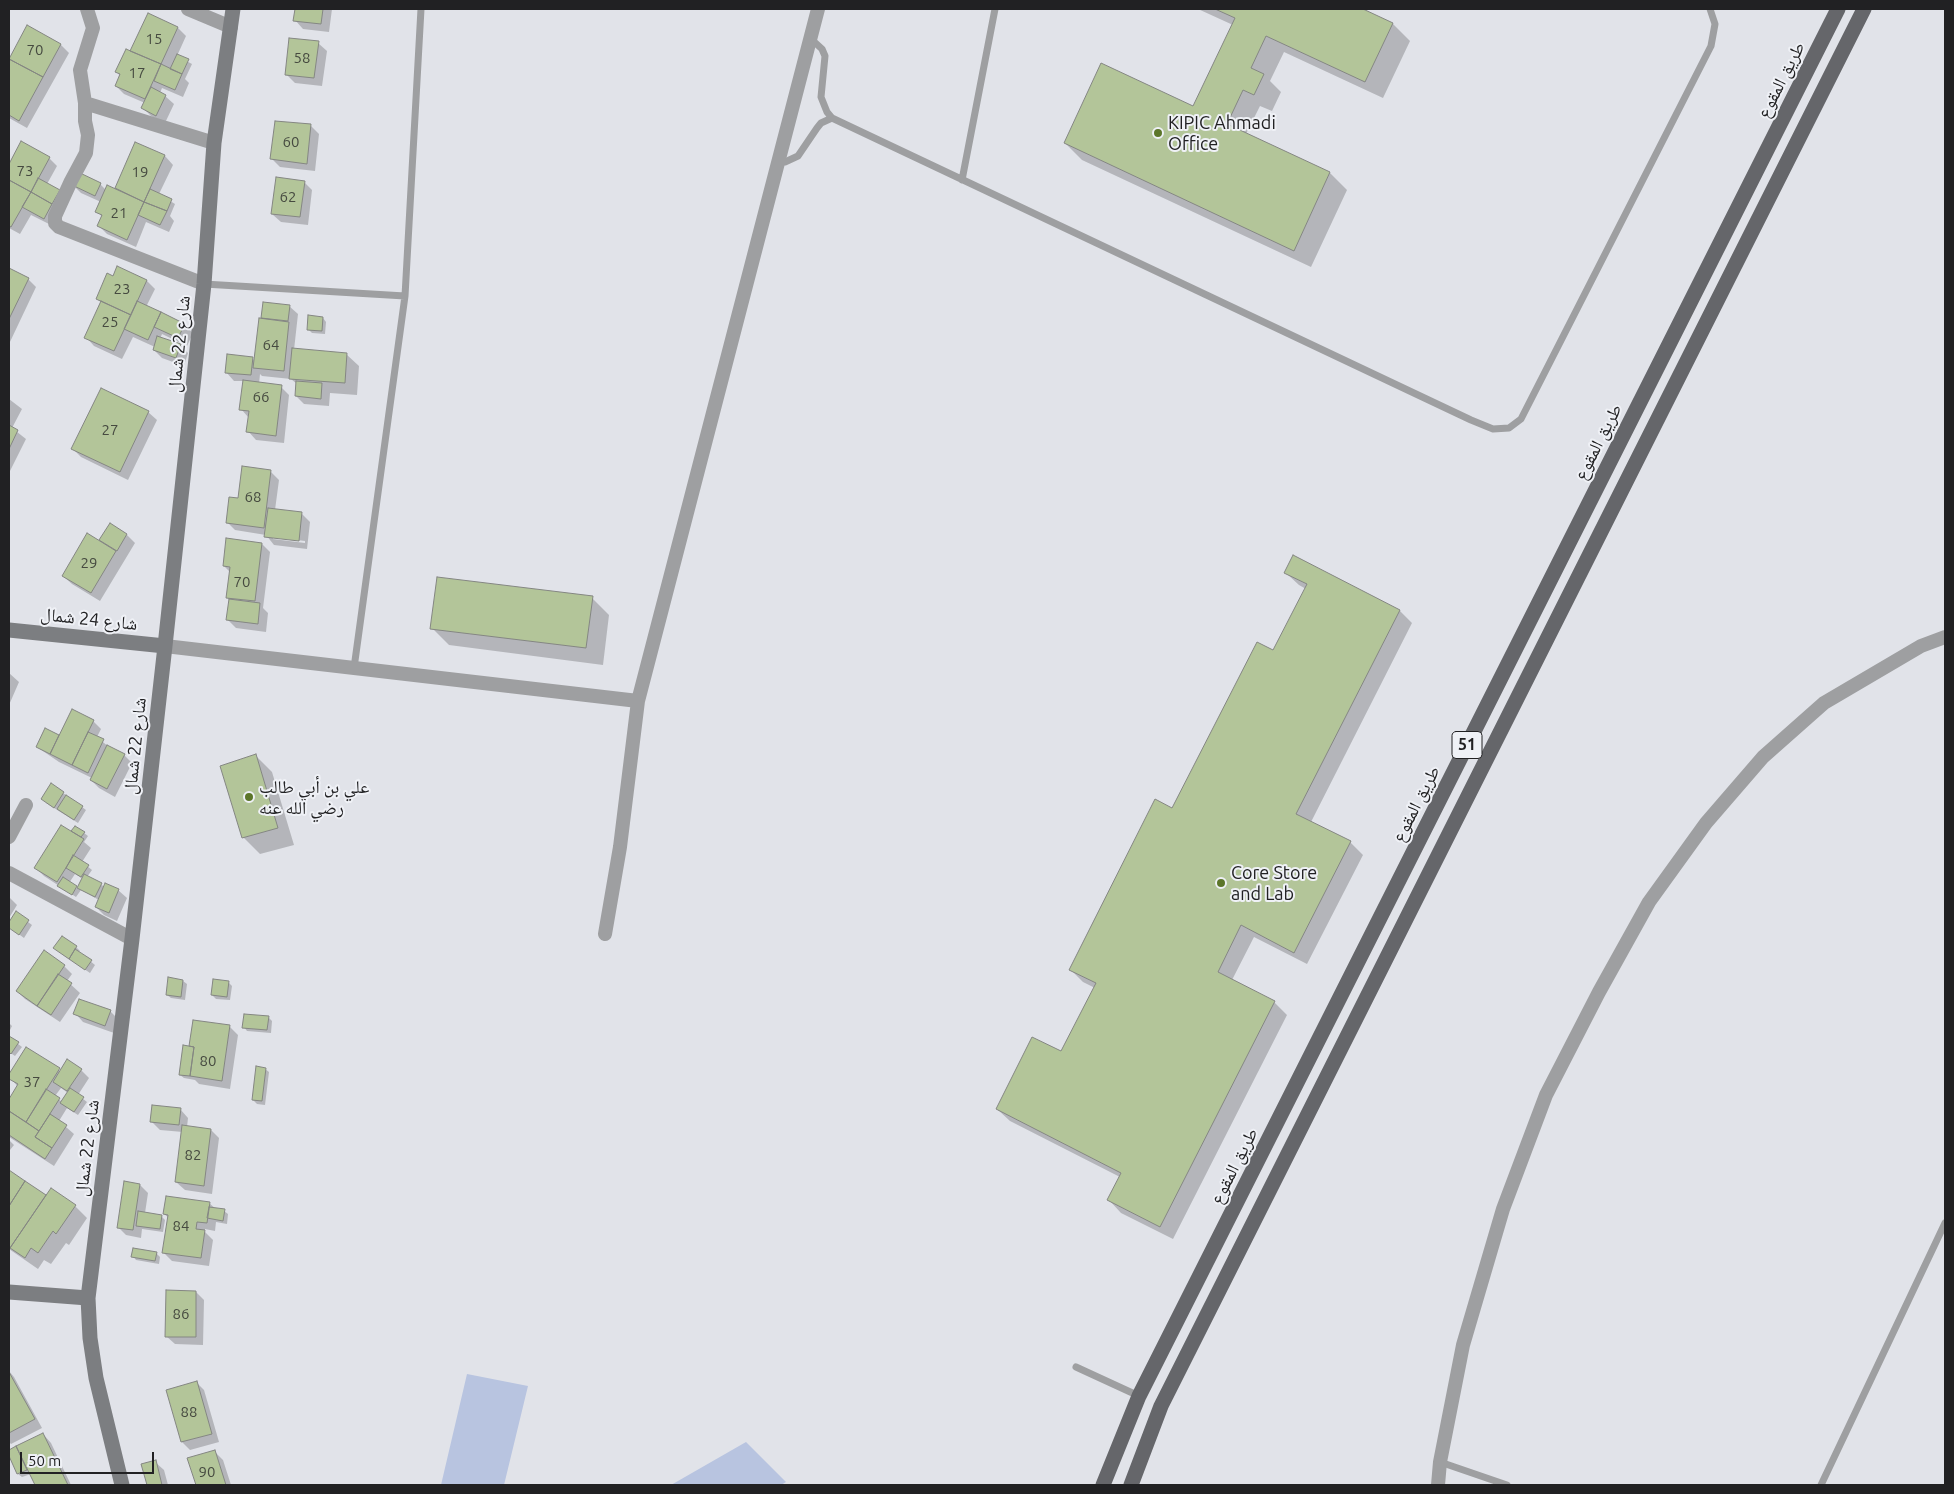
<!DOCTYPE html>
<meta charset="utf-8">
<style>
body{margin:0}
#map{position:relative;width:1954px;height:1494px;overflow:hidden;background:#e1e3e9;font-family:Ubuntu,sans-serif}
canvas{display:block}
.frame{position:absolute;inset:0;border:10px solid #212123;pointer-events:none}
.scale{position:absolute;left:20px;top:1452px;width:134px;height:22px;box-sizing:border-box;border:2px solid #212123;border-top:0;padding-left:6px;font-size:15px;line-height:18px;white-space:nowrap;color:#212123;-webkit-text-stroke:4px #eff1f6;paint-order:stroke}
</style>
<div id="map">
<canvas width="1954" height="1494"></canvas>
<div class="frame"></div>
<div class="scale">50 m</div>
</div>
<script>
const ctx = document.querySelector('canvas').getContext('2d');
ctx.lineJoin = 'round';
function fillPath(path, color) { ctx.fillStyle = color; ctx.fill(path, 'evenodd'); }
const poly = rows => new Path2D(rows.map(r => 'M' + r).join(''));
function trace(path, color, width, dash) { ctx.strokeStyle = color; ctx.lineWidth = width; ctx.lineCap = dash ? 'butt' : 'round'; ctx.setLineDash(dash || []); ctx.stroke(path); }
function label(font, color, halo, rows, align = 'center') {
  ctx.font = font + ' Ubuntu,"Noto Naskh Arabic",sans-serif'; ctx.lineWidth = 4; ctx.setLineDash([]); ctx.textBaseline = 'middle'; ctx.strokeStyle = halo; ctx.fillStyle = color; for (const [text, x, y, turn = 0] of rows) {
    ctx.save(); ctx.translate(x, y); ctx.rotate((+turn || 0) * Math.PI / 180); ctx.textAlign = isNaN(turn) ? turn : align; if (halo) ctx.strokeText(text, 0, 0); ctx.fillText(text, 0, 0); ctx.restore();
  }
}
const green = poly([
 [467,1374,528,1386,504,1485,441,1485],
 [746,1442,786,1482,781,1485,671,1485]
]);
const shadow = poly([
 [296,9,332,9,329,32,303,29,295,20],
 [1198,9,1360,9,1393,24,1410,41,1383,98,1284,52,1270,81,1281,92,1272,111,1260,106,1246,134,1330,173,1347,190,1311,267,1082,160,1065,143,1194,108,1233,25],
 [27,27,61,45,69,53,27,128,9,118,9,60],
 [178,28,186,36,177,56,192,64,185,79,189,83,183,97,162,88,160,93,165,96,174,104,165,123,151,116,143,108,145,103,124,94,116,86,120,76,117,72,131,52],
 [318,43,327,51,322,86,295,83,286,74],
 [311,126,319,134,315,171,280,167,272,159],
 [22,143,49,158,57,166,47,184,68,199,53,226,31,215,20,234,9,228,9,167],
 [136,144,165,156,173,165,159,194,175,204,170,216,174,221,169,232,146,222,136,247,107,234,99,226,103,218,97,211,101,202,81,193,73,185,100,184,106,190,115,190],
 [304,182,312,190,308,225,281,222,272,214],
 [118,268,147,281,155,289,146,307,184,325,193,333,187,346,162,334,160,339,180,345,188,353,184,366,162,358,154,350,155,347,133,337,122,359,94,346,86,337,102,303,98,298,114,278],
 [9,269,28,279,36,287,9,344],
 [264,303,289,306,298,314,294,350,346,354,359,366,357,395,330,393,329,406,304,404,296,396,297,384,291,379,262,376,260,374,259,384,281,387,289,395,284,443,256,440,248,431,249,418,241,409,244,381,234,381,226,372,252,358,255,361],
 [323,318,326,322,325,334,312,333,308,329],
 [9,399,22,409,12,428,26,439,10,471],
 [148,412,157,420,128,480,81,457,73,449],
 [270,471,279,480,275,510,302,514,310,522,307,549,274,545,266,535,235,530,227,522],
 [273,537,305,541,305,543,273,539],
 [110,525,127,535,135,543,100,601,72,584,63,576,100,542],
 [262,544,270,552,263,608,268,613,266,632,236,628,227,619,230,600,227,597,230,572,224,566],
 [1286,573,1400,611,1412,623,1311,822,1350,842,1363,855,1307,964,1254,937,1232,980,1274,1002,1287,1015,1173,1239,1121,1213,1109,1200,1120,1177,1010,1121,997,1109,1061,1053,1095,988,1083,982,1070,969,1274,652,1306,589,1299,585],
 [592,598,609,615,603,665,449,645,432,628],
 [9,673,19,682,9,705],
 [93,721,101,729,97,737,110,748,124,755,132,763,115,797,99,788,91,780,92,778,59,762,37,747,46,729,60,736],
 [255,755,272,772,294,845,260,854,243,837],
 [63,793,86,810,78,823,46,803],
 [73,831,84,833,88,836,84,842,91,848,82,862,92,870,87,877,105,887,118,890,127,898,117,921,104,915,96,907,99,900,81,890,76,897,44,876,36,868,77,835],
 [75,874,83,879,78,889,69,883],
 [9,897,17,905,9,918],
 [16,913,32,925,24,938,9,927],
 [76,947,80,951,79,952,95,965,90,973,59,952],
 [64,966,72,974,67,981,80,993,60,1022,25,999,17,991],
 [183,981,187,984,185,1000,171,998,167,995],
 [228,982,232,986,230,1000,216,999,212,995],
 [110,1011,119,1020,114,1033,83,1022,75,1013],
 [268,1017,272,1021,271,1033,247,1031,244,1027],
 [9,1023,12,1026,9,1032],
 [229,1026,238,1035,230,1089,199,1084,195,1080,184,1078,180,1075,193,1048,191,1045],
 [9,1037,22,1047,15,1056,9,1052],
 [26,1048,61,1072,81,1070,89,1078,78,1095,87,1102,78,1115,67,1108,59,1121,74,1134,54,1166,9,1137,9,1101,18,1087,9,1076],
 [61,1088,68,1093,62,1102,55,1096],
 [265,1069,269,1072,265,1105,257,1104,253,1100],
 [180,1109,188,1118,187,1127,211,1130,219,1138,212,1194,185,1190,176,1182,183,1132,160,1130,151,1121],
 [9,1140,14,1145,10,1150,9,1149],
 [9,1172,46,1197,75,1206,87,1218,69,1245,66,1243,51,1264,44,1260,38,1269,9,1249],
 [140,1185,148,1193,145,1213,161,1216,165,1220,163,1232,142,1229,141,1238,126,1235,118,1227],
 [209,1203,216,1209,224,1211,228,1214,227,1224,216,1222,215,1231,205,1229,205,1232,213,1240,209,1266,172,1261,163,1252,169,1218,164,1214],
 [156,1253,160,1257,159,1264,136,1260,133,1256],
 [196,1292,204,1300,203,1345,175,1344,166,1336],
 [9,1371,14,1377,42,1428,11,1444,9,1442],
 [196,1382,204,1390,219,1442,190,1450,182,1442,167,1390],
 [43,1434,51,1443,71,1485,36,1485,31,1474,22,1477,18,1474,9,1451],
 [214,1451,223,1460,231,1485,197,1485,189,1459],
 [155,1462,164,1470,168,1485,148,1485,143,1465]
]);
const building = poly([
 [295,9,323,9,321,24,293,21,295,9],
 [1215,9,1363,9,1393,23,1365,82,1266,36,1251,68,1264,74,1254,95,1243,90,1227,124,1330,172,1294,251,1064,143,1101,63,1193,106,1235,18,1215,9],
 [148,13,178,27,161,64,130,51,148,13],
 [27,25,61,44,43,77,9,59,27,25],
 [289,38,319,41,314,78,285,75,289,38],
 [126,49,161,64,145,99,115,86,120,74,115,72,126,49],
 [177,54,189,59,182,74,170,69,177,54],
 [9,59,43,77,19,121,9,115,9,59],
 [161,64,182,74,175,90,154,81,161,64],
 [151,87,166,95,156,116,141,108,151,87],
 [275,121,311,124,307,164,270,159,275,121],
 [21,141,50,157,31,192,9,180,9,164,21,141],
 [135,142,165,155,144,202,115,188,135,142],
 [78,172,101,183,95,196,72,185,78,172],
 [276,177,305,181,300,217,271,214,276,177],
 [38,178,60,190,52,204,31,192,38,178],
 [9,180,31,192,11,227,9,226,9,180],
 [107,185,144,202,127,240,97,226,102,215,95,212,107,185],
 [150,189,172,199,167,211,144,202,150,189],
 [31,192,52,204,44,219,22,207,31,192],
 [144,202,167,211,160,225,138,215,144,202],
 [117,266,147,280,131,315,96,299,107,273,113,276,117,266],
 [9,268,29,278,9,319,9,268],
 [101,301,131,315,114,351,84,338,101,301],
 [137,301,161,312,148,340,124,329,137,301],
 [263,302,290,305,288,321,261,318,263,302],
 [161,312,185,324,178,338,154,327,161,312],
 [308,315,323,317,322,331,307,330,308,315],
 [259,318,289,322,284,371,253,368,259,318],
 [157,336,181,344,176,358,153,350,157,336],
 [292,348,347,353,345,383,289,379,292,348],
 [227,354,253,357,251,375,225,373,227,354],
 [243,380,282,385,276,436,246,432,249,411,239,410,243,380],
 [296,381,322,383,321,399,295,396,296,381],
 [101,388,149,411,120,472,71,449,101,388],
 [9,425,18,430,9,449,9,425],
 [242,466,271,470,264,528,226,523,229,497,238,498,242,466],
 [268,508,302,512,299,541,264,537,268,508],
 [110,523,127,534,117,551,99,540,110,523],
 [87,533,116,551,91,593,62,576,87,533],
 [226,538,262,543,255,601,226,598,230,567,223,566,226,538],
 [1293,555,1400,610,1296,814,1351,841,1294,953,1241,925,1218,972,1275,1001,1160,1227,1107,1200,1121,1173,996,1109,1032,1037,1061,1051,1096,983,1069,970,1155,799,1172,808,1257,642,1273,650,1307,584,1284,573,1293,555],
 [437,577,593,596,586,648,430,629,437,577],
 [229,599,260,603,258,624,226,620,229,599],
 [72,709,94,720,72,765,50,754,72,709],
 [45,728,59,735,50,754,36,747,45,728],
 [88,732,104,739,88,773,72,765,88,732],
 [107,745,125,754,107,789,90,780,107,745],
 [256,754,278,828,242,838,220,766,256,754],
 [51,783,64,792,54,808,41,799,51,783],
 [66,795,83,806,74,820,57,809,66,795],
 [61,825,84,839,57,882,34,868,61,825],
 [75,826,85,832,81,837,71,831,75,826],
 [73,855,89,865,81,877,66,868,73,855],
 [84,874,102,883,95,897,77,888,84,874],
 [63,877,77,886,72,895,57,886,63,877],
 [105,883,119,889,109,913,95,907,105,883],
 [16,911,29,920,19,935,9,928,9,922,16,911],
 [62,936,77,946,69,959,53,948,62,936],
 [75,949,92,960,85,970,69,959,75,949],
 [44,950,65,965,37,1006,16,991,44,950],
 [58,974,72,983,51,1015,37,1006,58,974],
 [168,977,183,980,181,997,166,995,168,977],
 [213,979,229,981,227,997,211,995,213,979],
 [79,999,111,1010,105,1026,73,1014,79,999],
 [244,1014,269,1016,267,1030,242,1028,244,1014],
 [193,1020,230,1025,222,1081,190,1076,194,1047,189,1046,193,1020],
 [9,1036,19,1042,11,1054,9,1052,9,1036],
 [183,1045,194,1047,190,1076,179,1075,183,1045],
 [26,1047,60,1068,26,1122,9,1111,9,1099,18,1084,9,1079,9,1074,26,1047],
 [67,1059,82,1069,67,1091,53,1082,67,1059],
 [256,1066,266,1068,262,1101,252,1100,256,1066],
 [70,1088,84,1097,74,1112,60,1103,70,1088],
 [46,1089,60,1098,39,1131,26,1122,46,1089],
 [152,1105,181,1108,179,1125,150,1122,152,1105],
 [9,1111,39,1131,35,1137,52,1148,45,1159,9,1135,9,1111],
 [50,1114,67,1125,52,1148,35,1137,50,1114],
 [182,1125,211,1129,204,1186,175,1182,182,1125],
 [9,1170,25,1181,9,1206,9,1170],
 [25,1181,46,1195,10,1248,9,1247,9,1206,25,1181],
 [124,1181,140,1184,133,1230,117,1228,124,1181],
 [51,1188,76,1205,56,1234,53,1231,38,1253,31,1248,25,1258,10,1248,51,1188],
 [166,1196,210,1202,207,1223,197,1222,196,1229,205,1230,201,1258,162,1253,168,1215,163,1214,166,1196],
 [209,1207,225,1209,223,1221,207,1218,209,1207],
 [138,1211,162,1215,160,1229,136,1226,138,1211],
 [133,1248,157,1252,155,1261,131,1257,133,1248],
 [166,1290,196,1291,196,1337,165,1337,166,1290],
 [9,1372,35,1419,9,1433,9,1372],
 [197,1381,212,1434,181,1442,166,1390,197,1381],
 [43,1433,68,1485,35,1485,16,1446,43,1433],
 [16,1446,27,1470,17,1474,9,1456,9,1450,16,1446],
 [215,1450,226,1485,196,1485,187,1458,215,1450],
 [156,1460,162,1485,147,1485,141,1464,156,1460]
]);
const lane = poly([
 [810,38,822,49,825,56,821,97,827,112,832,118,1471,420,1493,429,1509,428,1521,419,1711,46,1715,24,1710,9],
 [778,162,785,162,798,156,817,128,821,123,832,118],
 [962,180,995,9],
 [204,284,405,296],
 [354,668,405,296,421,9],
 [1076,1367,1139,1396],
 [1440,1462,1507,1485],
 [1821,1485,1945,1223]
]);
const street = poly([
 [87,9,93,28,80,70,85,103,85,121,88,135,86,153,71,181,55,216,55,223,59,227,204,284],
 [188,9,231,27],
 [85,103,214,143],
 [165,646,638,701],
 [9,837,26,805],
 [9,873,132,939],
 [605,934,620,847,638,701,818,9],
 [1438,1485,1440,1462,1463,1345,1503,1209,1546,1095,1599,992,1649,902,1706,823,1763,757,1824,703,1921,646,1945,637]
]);
const secondary = poly([
 [9,630,165,646],
 [9,1292,88,1298],
 [122,1485,96,1378,90,1338,88,1298,132,939,165,646,204,284,214,143,233,9]
]);
const primary = poly([
 [1103,1485,1139,1396,1838,9],
 [1131,1485,1161,1406,1864,9]
]);
const markers = [
 [1158,133,5,"#5c762a"],
 [249,797,5,"#5c762a"],
 [1221,883,5,"#5c762a"]
];
const numberNames = [
 ["15",154,39],
 ["70",35,50],
 ["58",302,58],
 ["17",137,73],
 ["60",291,142],
 ["73",25,171],
 ["19",140,172],
 ["62",288,197],
 ["21",119,213],
 ["23",122,289],
 ["25",110,322],
 ["64",271,345],
 ["66",261,397],
 ["27",110,430],
 ["68",253,497],
 ["29",89,563],
 ["70",242,582],
 ["80",208,1061],
 ["37",32,1082],
 ["82",193,1155],
 ["84",181,1226],
 ["86",181,1314],
 ["88",189,1412],
 ["90",207,1472]
];
const shields = [
 [1467,745,30]
];
const shieldNames = [
 ["51",1467,745]
];
const streetNames = [
 ["طريق المقوع",1781,80,-63],
 ["شارع 22 شمال",179,344,-84],
 ["طريق المقوع",1598,442,-63],
 ["شارع 24 شمال",89,619,6],
 ["شارع 22 شمال",135,746,-84],
 ["طريق المقوع",1416,804,-63],
 ["شارع 22 شمال",87,1148,-83],
 ["طريق المقوع",1234,1166,-63]
];
const poiNames = [
 ["KIPIC Ahmadi",1168,123],
 ["Office",1168,144],
 ["علي بن أبي طالب",259,787],
 ["رضي الله عنه",259,808],
 ["Core Store",1231,873],
 ["and Lab",1231,894]
];
fillPath(green, '#b8c4e0');
fillPath(shadow, '#0003');
fillPath(building, '#b3c599');
trace(building, '#848682', 1);
trace(lane, '#9e9fa1', 7);
trace(street, '#9e9fa1', 14);
trace(secondary, '#7c7e81', 15);
trace(primary, '#65666a', 15);
for (const [x, y, r, color] of markers) { const dot = new Path2D(); dot.arc(x, y, r, 0, 2 * Math.PI); ctx.fillStyle = color; ctx.fill(dot); trace(dot, '#eff1f6', 2); }
label('15px', '#464a40', null, numberNames);
for (const [x, y, w] of shields) { const box = new Path2D(); box.roundRect(x - w / 2, y - 13.5, w, 27, 4); ctx.fillStyle = '#eff1f6'; ctx.fill(box); trace(box, '#212123', 1); }
label('bold 16px', '#212123', null, shieldNames);
label('18px', '#212123', '#eff1f6', streetNames);
label('18px', '#212123', '#eff1f6', poiNames, 'left');
</script>
